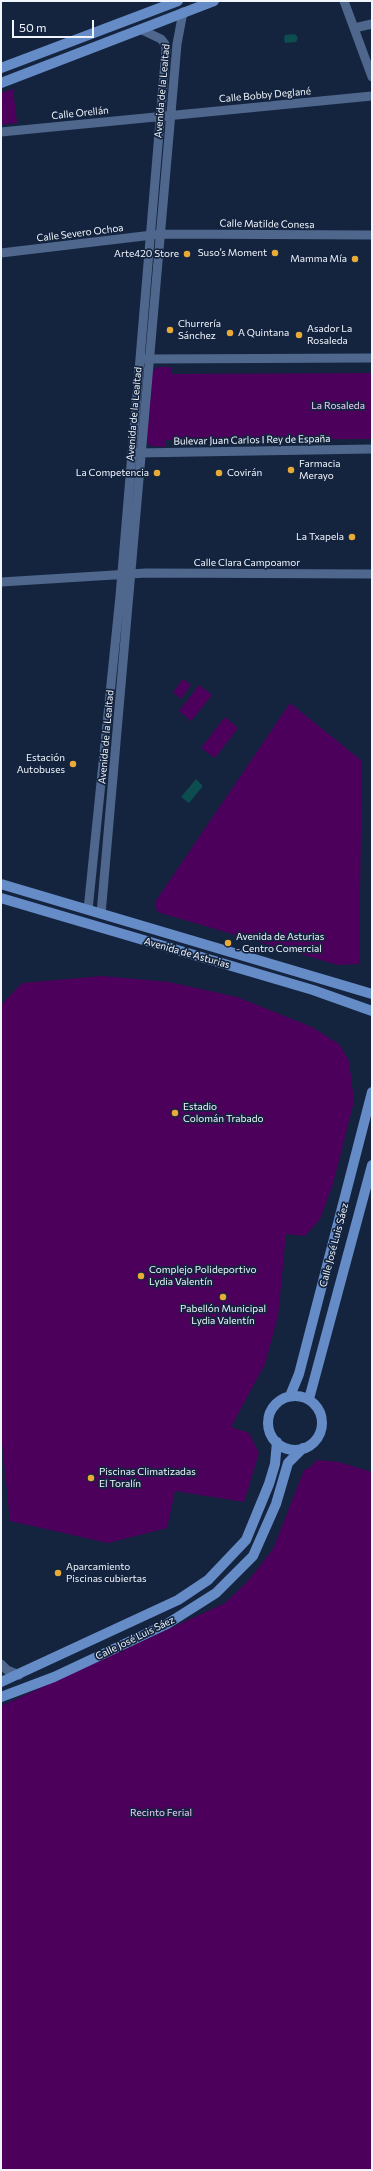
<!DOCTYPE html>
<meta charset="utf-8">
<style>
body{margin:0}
#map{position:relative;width:373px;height:2171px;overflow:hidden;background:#14243f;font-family:Commissioner,sans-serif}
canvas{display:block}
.frame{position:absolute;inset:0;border:2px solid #f0f5fc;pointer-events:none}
.scale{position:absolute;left:12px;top:20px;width:82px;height:18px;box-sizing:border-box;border:2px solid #f0f5fc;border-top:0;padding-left:5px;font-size:12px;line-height:14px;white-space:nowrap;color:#f0f5fc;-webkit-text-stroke:3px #14243f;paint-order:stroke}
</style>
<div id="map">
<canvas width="373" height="2171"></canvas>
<div class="frame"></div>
<div class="scale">50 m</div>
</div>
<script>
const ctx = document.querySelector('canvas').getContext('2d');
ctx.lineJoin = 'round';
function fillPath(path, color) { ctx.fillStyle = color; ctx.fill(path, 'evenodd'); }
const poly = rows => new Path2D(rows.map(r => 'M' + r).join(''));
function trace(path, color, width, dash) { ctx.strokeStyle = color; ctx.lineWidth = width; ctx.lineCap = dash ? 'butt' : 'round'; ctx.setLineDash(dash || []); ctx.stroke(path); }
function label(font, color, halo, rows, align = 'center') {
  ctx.font = font + ' Commissioner,sans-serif'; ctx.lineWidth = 3.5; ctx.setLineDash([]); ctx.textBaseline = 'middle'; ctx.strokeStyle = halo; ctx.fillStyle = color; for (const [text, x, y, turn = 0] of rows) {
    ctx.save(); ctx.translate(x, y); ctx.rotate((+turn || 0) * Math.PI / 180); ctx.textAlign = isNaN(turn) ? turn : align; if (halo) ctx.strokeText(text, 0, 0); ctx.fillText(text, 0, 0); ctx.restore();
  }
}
const green = poly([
 [13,89,17,123,1,125,1,93],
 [158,367,172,367,172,374,372,373,372,439,165,440,165,447,151,446,147,442,152,371],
 [183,679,191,685,181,699,173,692],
 [199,685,212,695,191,721,179,711],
 [290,703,362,761,359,964,338,965,157,912,155,902],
 [225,717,238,728,215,758,201,748],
 [102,976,169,982,237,997,312,1027,340,1045,349,1061,354,1101,333,1184,320,1219,305,1236,286,1234,278,1316,265,1364,231,1427,249,1433,259,1453,244,1502,175,1491,167,1528,108,1543,10,1521,1,1432,1,1005,22,983],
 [317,1460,339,1462,372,1472,372,2170,1,2170,1,1706,225,1603,248,1581,273,1549,304,1470,309,1468]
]);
const water = poly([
 [295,34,298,38,296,42,285,43,284,38,285,35],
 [196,779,203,786,189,803,181,797]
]);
const street = poly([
 [344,1,372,77],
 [354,28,372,24],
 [1,132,372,96],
 [1,253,161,234,372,235],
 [145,359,372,358],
 [137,453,372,449],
 [1,582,146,573,372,574],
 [88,910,120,596,166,50,165,44,161,39,142,30],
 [101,914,177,44,183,12],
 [1,1664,7,1670,19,1675]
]);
const secondary = poly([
 [1,68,178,1],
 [1,83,214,1],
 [1,884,372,994],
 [1,898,313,990,372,1011],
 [290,1396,299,1374,372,1092],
 '268 1423a27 27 0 1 1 54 0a27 27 0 1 1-54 0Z',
 [309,1399,372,1165],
 [1,1682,178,1600,208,1580,246,1540,269,1484,275,1464,277,1442],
 [1,1697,54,1677,167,1624,216,1593,253,1556,276,1504,288,1463,303,1448]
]);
const markers = [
 [275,253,4,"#e8ab37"],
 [187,254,4,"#e8ab37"],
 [355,259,4,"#e8ab37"],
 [170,330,4,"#e8ab37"],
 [230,333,4,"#e8ab37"],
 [299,335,4,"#e8ab37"],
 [291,470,4,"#e8ab37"],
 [157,473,4,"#e8ab37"],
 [219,473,4,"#e8ab37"],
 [352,537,4,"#e8ab37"],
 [73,764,4,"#e8ab37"],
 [228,943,4,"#e8ab37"],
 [175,1113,4,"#e8ab37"],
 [141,1276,4,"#e8ab37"],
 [223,1297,4,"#e8ab37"],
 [91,1478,4,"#e8ab37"],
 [58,1573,4,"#e8ab37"]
];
const streetNames = [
 ["Avenida de la Lealtad",162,91,-85],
 ["Calle Bobby Deglané",265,95,-5],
 ["Calle Orellán",80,113,-6],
 ["Calle Matilde Conesa",267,224,1],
 ["Calle Severo Ochoa",80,233,-7],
 ["Avenida de la Lealtad",134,414,-85],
 ["Bulevar Juan Carlos I Rey de España",252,440,-1],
 ["Calle Clara Campoamor",247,563],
 ["Avenida de la Lealtad",106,737,-85],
 ["Avenida de Asturias",187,953,16],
 ["Calle José Luis Sáez",334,1245,-75],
 ["Calle José Luis Sáez",135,1638,-26]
];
const poiNames = [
 ["Suso’s Moment",267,253,"right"],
 ["Arte420 Store",179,254,"right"],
 ["Mamma Mía",347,259,"right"],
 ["Churrería",178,324],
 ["Sánchez",178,336],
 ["Asador La",307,329],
 ["Rosaleda",307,341],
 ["A Quintana",238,333],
 ["Farmacia",299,464],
 ["Merayo",299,476],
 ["La Competencia",149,473,"right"],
 ["Covirán",227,473],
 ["La Txapela",344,537,"right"],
 ["Estación",65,758,"right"],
 ["Autobuses",65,770,"right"],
 ["Avenida de Asturias",236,937],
 ["- Centro Comercial",236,949],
 ["Estadio",183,1107],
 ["Colomán Trabado",183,1119],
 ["Complejo Polideportivo",149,1270],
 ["Lydia Valentín",149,1282],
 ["Pabellón Municipal",223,1309,"center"],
 ["Lydia Valentín",223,1321,"center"],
 ["Piscinas Climatizadas",99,1472],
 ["El Toralín",99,1484],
 ["Aparcamiento",66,1567],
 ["Piscinas cubiertas",66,1579]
];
const parkNames = [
 ["La Rosaleda",338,406],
 ["Recinto Ferial",161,1813]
];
fillPath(green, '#4c005b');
fillPath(water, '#0d4c4f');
trace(street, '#4f678d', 9);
trace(secondary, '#668cc8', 10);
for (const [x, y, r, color] of markers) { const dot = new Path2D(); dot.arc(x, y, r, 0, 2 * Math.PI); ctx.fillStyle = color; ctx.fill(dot); trace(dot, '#14243f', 1.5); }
label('10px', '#f0f5fc', '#14243f', streetNames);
label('10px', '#f0f5fc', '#14243f', poiNames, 'left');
label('10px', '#f0ccf9', '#14243f', parkNames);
</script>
